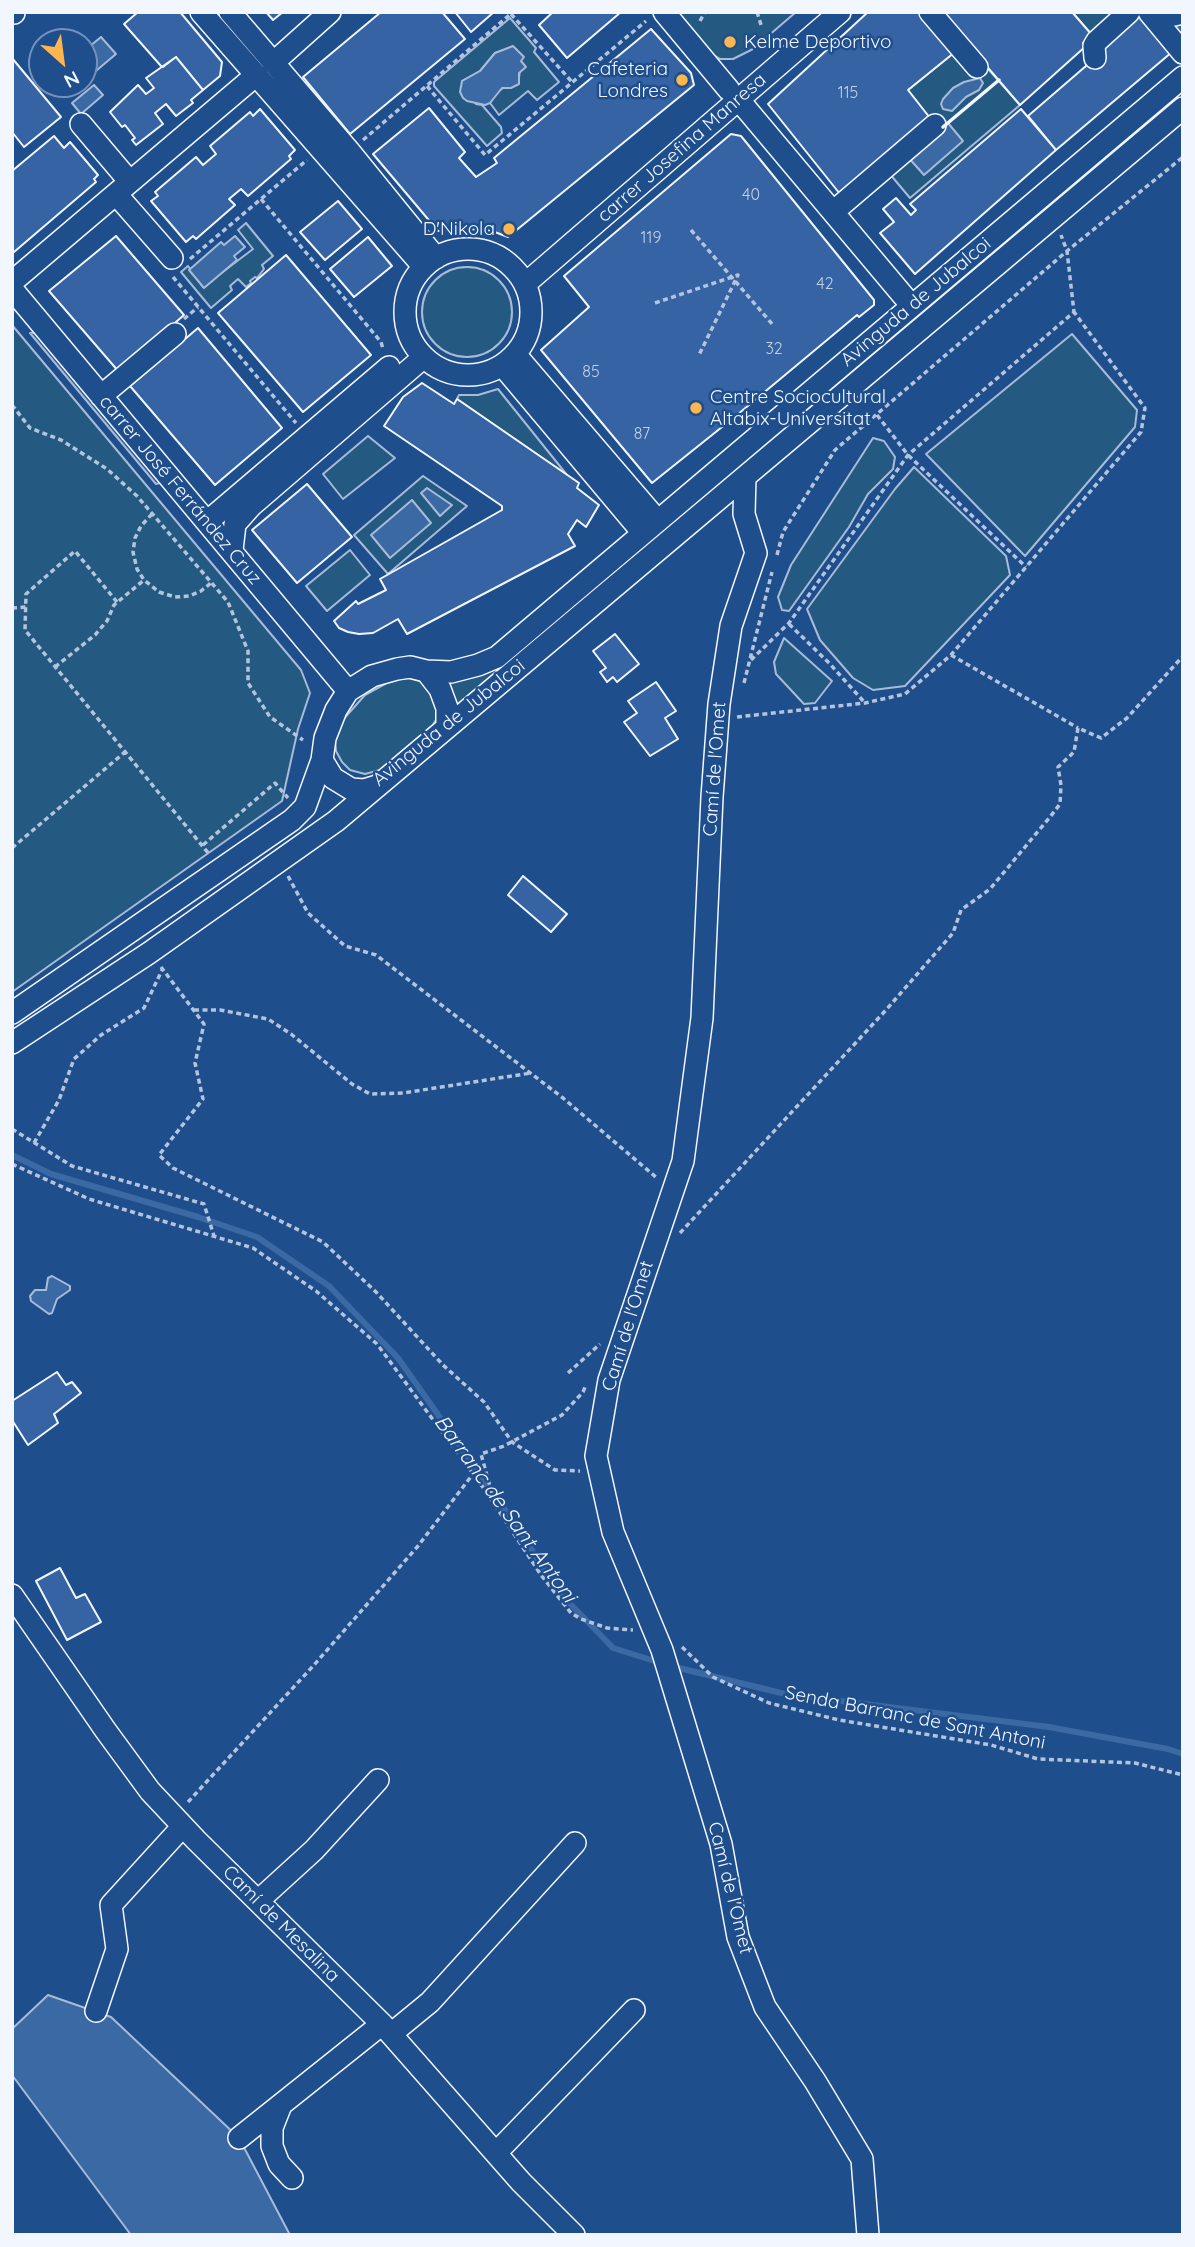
<!DOCTYPE html>
<meta charset="utf-8">
<style>
body{margin:0}
#map{position:relative;width:1195px;height:2247px;overflow:hidden;background:#1f4e8c;font-family:Quicksand,sans-serif}
canvas{display:block}
.frame{position:absolute;inset:0;border:14px solid #f2f6ff;pointer-events:none}
.north{position:absolute;left:28px;top:28px;width:70px;height:70px;box-sizing:border-box;background:#1f4e8c;border:2px solid #7391ba;border-radius:50%;rotate:152deg;font-size:19px;font-weight:700;line-height:28px;text-align:center;color:#f2f6ff}
.north::after{content:'';display:block;margin:auto;width:24px;height:32px;background:#ffb74d;clip-path:polygon(50% 0,100% 100%,50% 72%,0 100%)}
</style>
<div id="map">
<canvas width="1195" height="2247"></canvas>
<div class="frame"></div>
<div class="north">N</div>
</div>
<script>
const ctx = document.querySelector('canvas').getContext('2d');
ctx.lineJoin = 'round';
function fillPath(path, color) { ctx.fillStyle = color; ctx.fill(path, 'evenodd'); }
const poly = rows => new Path2D(rows.map(r => 'M' + r).join(''));
function trace(path, color, width, dash) { ctx.strokeStyle = color; ctx.lineWidth = width; ctx.lineCap = dash ? 'butt' : 'round'; ctx.setLineDash(dash || []); ctx.stroke(path); }
function label(font, color, halo, rows, align = 'center') {
  ctx.font = font + ' Quicksand,sans-serif'; ctx.lineWidth = 5; ctx.setLineDash([]); ctx.textBaseline = 'middle'; ctx.strokeStyle = halo; ctx.fillStyle = color; for (const [text, x, y, turn = 0] of rows) {
    ctx.save(); ctx.translate(x, y); ctx.rotate((+turn || 0) * Math.PI / 180); ctx.textAlign = isNaN(turn) ? turn : align; if (halo) ctx.strokeText(text, 0, 0); ctx.fillText(text, 0, 0); ctx.restore();
  }
}
const green = poly([
 [672,12,796,12,753,49,733,59,720,59,707,52,672,12],
 [1072,12,1120,12,1092,35,1072,12],
 [510,18,536,48,534,52,559,82,537,100,528,91,499,115,490,103,497,92,519,78,521,61,517,50,508,49,495,53,480,71,462,81,476,104,482,105,501,127,502,133,487,146,434,86,434,82,510,18],
 [955,52,982,62,1020,105,910,198,889,173,908,157,924,174,939,130,908,90,955,52],
 [246,223,273,256,262,265,264,269,257,278,255,277,250,281,251,283,246,287,238,279,230,286,232,290,211,308,181,272,188,266,203,287,253,249,238,230,246,223],
 '422 312a45 45 0 1 1 90 0a45 45 0 1 1-90 0Z',
 [12,325,301,670,310,693,298,729,282,801,12,992,12,325],
 [1072,334,1137,410,1135,427,1025,556,926,454,1072,334],
 [498,389,567,475,457,399,459,395,478,395,498,389],
 [368,436,395,458,343,499,323,474,368,436],
 [873,438,884,441,895,457,893,469,868,494,849,527,789,611,782,610,778,597,791,565,873,438],
 [914,467,1006,556,1010,575,905,686,873,690,853,678,820,640,807,609,895,489,914,467],
 [423,476,467,506,388,574,354,535,423,476],
 [350,550,370,575,327,611,306,586,350,550],
 [614,570,612,574,454,708,442,679,456,679,614,570],
 [784,638,832,681,815,703,804,704,776,674,774,662,784,638],
 [409,678,420,681,432,693,438,704,438,716,433,725,380,770,365,774,350,770,342,762,336,751,335,739,341,722,365,695,394,679,409,678]
]);
const parking = poly([
 [47,331,171,480,156,484,30,333,47,331]
]);
const water = poly([
 [101,37,116,54,84,81,84,51,101,37],
 [513,46,524,57,521,61,526,67,519,73,519,84,511,88,502,88,490,103,485,105,467,101,463,98,460,92,462,81,480,71,495,53,513,46],
 [980,78,983,83,979,90,966,97,952,111,943,109,941,104,943,99,953,88,964,82,980,78],
 [94,85,103,95,81,114,72,103,94,85],
 [948,123,963,141,924,175,908,157,948,123],
 [235,236,245,247,234,256,237,260,204,288,189,270,221,242,224,245,235,236],
 [427,488,452,505,440,516,421,493,427,488],
 [412,500,431,523,390,558,371,535,412,500],
 [52,1276,70,1286,70,1290,57,1299,52,1313,49,1314,31,1301,30,1296,35,1290,46,1290,48,1278,52,1276],
 [48,1995,111,2017,239,2138,290,2235,131,2235,12,2075,12,2029,48,1995]
]);
const stream = poly([
 [12,1155,51,1174,198,1217,257,1237,329,1286,398,1358,520,1531,557,1590,613,1648,661,1663],
 [671,1666,785,1694,1049,1727,1168,1749,1183,1754]
]);
const building = poly([
 [138,12,180,12,222,62,220,76,203,90,176,57,163,67,161,66,124,24,138,12],
 [266,12,283,12,273,20,266,12],
 [381,12,442,12,465,39,350,134,303,77,381,12],
 [455,12,494,12,471,32,455,12],
 [553,12,621,12,567,58,539,25,553,12],
 [868,12,922,12,955,52,908,90,930,118,840,194,768,104,868,12],
 [940,12,1072,12,1092,35,1083,43,1086,46,1020,105,940,12],
 [1183,12,1183,42,1170,28,1182,18,1183,12],
 [1141,14,1172,52,1056,150,1028,116,1101,53,1101,48,1141,14],
 [651,29,691,73,694,85,508,237,492,231,471,229,438,231,373,154,429,108,465,152,459,158,476,177,497,163,494,158,651,29],
 [176,57,203,90,191,100,193,103,176,116,166,104,155,113,163,124,136,145,132,140,135,138,125,125,122,127,110,112,138,85,146,94,154,88,146,78,176,57],
 [12,58,61,117,24,147,12,132,12,58],
 [260,109,295,150,289,156,291,159,248,196,241,189,229,199,235,205,196,239,193,236,186,242,151,201,158,196,155,192,196,157,203,165,216,154,210,146,250,112,253,116,260,109],
 [1021,109,1056,150,915,274,880,233,894,222,883,209,896,198,911,215,916,210,910,204,1021,109],
 [731,134,741,136,874,300,874,305,859,317,857,315,737,415,652,483,541,350,589,307,564,276,731,134],
 [54,136,64,148,70,142,98,175,94,179,96,182,14,252,12,250,12,171,54,136],
 [338,201,362,229,325,260,300,232,338,201],
 [116,236,184,315,119,372,49,291,116,236],
 [368,237,392,266,354,297,330,269,368,237],
 [286,255,371,355,303,412,218,313,286,255],
 [198,328,282,428,215,485,130,386,198,328],
 [422,383,454,404,457,399,579,483,577,488,599,505,586,527,577,520,568,534,575,546,407,634,398,619,373,633,359,634,348,632,339,628,334,621,356,601,358,604,386,590,380,579,502,510,502,506,384,426,403,397,422,383],
 [307,484,352,537,297,583,252,530,307,484],
 [615,634,639,664,617,682,613,677,607,682,600,672,606,668,593,651,615,634],
 [656,682,676,711,665,718,678,739,650,756,624,722,637,713,628,701,656,682],
 [523,876,567,914,551,932,508,895,523,876],
 [57,1372,66,1385,72,1382,81,1393,54,1414,58,1423,28,1445,12,1420,12,1401,57,1372],
 [60,1568,76,1598,85,1594,101,1622,67,1640,36,1581,60,1568]
]);
const path = poly([
 [757,12,762,28],
 [511,14,572,82],
 [700,21,705,12],
 [427,86,485,155,646,21],
 [363,140,513,12],
 [261,199,381,342,383,349],
 [691,230,773,325],
 [190,259,307,160],
 [173,277,296,423],
 [655,303,738,275,699,355],
 [184,319,198,307],
 [12,405,30,428,61,440,107,469,137,496,228,602,248,651,248,683,270,717,303,740],
 [877,415,908,455,1026,567],
 [152,514,141,526,135,538,133,552,137,569,144,580,159,592,175,597,189,596,201,591,211,583],
 [777,555,783,532,835,450,1067,251,1183,157],
 [117,602,75,551,26,594,25,630,209,854],
 [12,608,26,607],
 [789,624,830,664,865,703],
 [951,655,1078,728],
 [751,660,789,623,908,455,1074,312,1067,251,1061,235],
 [55,667,95,635,107,621,114,605,144,580],
 [744,683,772,572],
 [737,717,865,703,905,694,951,655,1141,432,1145,408,1074,312],
 [203,845,275,783,288,798],
 [12,848,125,752],
 [288,876,308,913,345,946,376,955,563,1098,657,1178],
 [161,967,204,1024,195,1063,203,1099,159,1155,173,1168,323,1242,376,1292,443,1365,484,1402,512,1442,555,1470,580,1471],
 [194,1010,220,1010,268,1019,291,1034,352,1084,370,1094,403,1093,531,1073],
 [12,1129,72,1166,204,1204,214,1236],
 [34,1143,59,1100,74,1059,101,1035,144,1008,162,970],
 [12,1164,89,1199,253,1248,316,1291,377,1344,485,1490,541,1575,571,1613,581,1619,607,1628,633,1630],
 [680,1233,886,1010,953,933,961,910,990,889,1050,817,1060,804,1061,785,1058,767,1074,752,1078,728,1101,738,1127,718,1183,656],
 [568,1373,600,1344],
 [494,1501,481,1454,504,1446,562,1415,583,1392,586,1385],
 [682,1647,713,1677,769,1703,839,1720,991,1745,1038,1759,1135,1763,1183,1775],
 [188,1802,314,1665,418,1546,473,1474]
]);
const minor = poly([
 [201,12,424,267],
 [230,12,350,152,436,258],
 [664,12,729,90],
 [930,12,977,67],
 [1149,12,1183,53],
 [1165,12,1174,15,1178,14],
 [12,13,14,13],
 [1095,58,1094,46,1097,41,1129,12],
 [273,63,330,12],
 [738,99,911,305],
 [81,124,130,182],
 [116,194,172,258],
 [833,212,935,125],
 '405 312a63 63 0 1 1 126 0a63 63 0 1 1-126 0Z',
 [12,282,255,76],
 [525,284,840,12],
 [12,289,348,691],
 [515,354,658,521],
 [502,365,643,533],
 [101,396,175,334],
 [745,477,744,514,756,553,731,626,719,704,712,797,702,1018,683,1161,609,1380,596,1456,613,1532,662,1650,721,1844,738,1937,765,2007,815,2081,862,2159,868,2235],
 [207,522,389,367],
 [232,550,235,524,251,506,424,357],
 [426,671,440,689,447,708,447,727],
 [377,786,364,790,351,789,333,778,322,760,325,738,336,710,348,691,372,676,397,669,410,667,426,671,451,672,478,665,497,657,1183,77],
 [12,1013,292,820,305,807,322,760],
 [12,1043,149,953,336,821,1183,108],
 [12,1595,106,1731,150,1791,196,1840,382,2024,521,2182,574,2235],
 [258,1901,314,1850,378,1780],
 [96,2011,117,1949,111,1905,183,1826],
 [391,2034,430,2002,575,1843],
 [281,2105,272,2128,272,2146,279,2164,292,2178],
 [239,2138,382,2024],
 [496,2153,634,2010]
]);
const wall = poly([
 [943,127,999,80]
]);
const markers = [
 [730,42,7,"#ffb74d"],
 [682,80,7,"#ffb74d"],
 [509,229,7,"#ffb74d"],
 [696,408,7,"#ffb74d"]
];
const numberNames = [
 ["115",848,93],
 ["40",751,195],
 ["119",651,238],
 ["42",825,284],
 ["32",774,349],
 ["85",591,372],
 ["87",642,434]
];
const poiNames = [
 ["Kelme Deportivo",744,42],
 ["Cafeteria",668,69,"right"],
 ["Londres",668,91,"right"],
 ["D'Nikola",495,229,"right"],
 ["Centre Sociocultural",710,397],
 ["Altabix-Universitat",710,419]
];
const streetNames = [
 ["carrer Josefina Manresa",682,148,-41],
 ["Avinguda de Jubalcoi",916,302,-40],
 ["carrer José Ferrández Cruz",180,490,50],
 ["Avinguda de Jubalcoi",449,723,-39],
 ["Camí de l'Omet",715,769,-86],
 ["Camí de l'Omet",628,1326,-73],
 ["Senda Barranc de Sant Antoni",915,1718,11],
 ["Camí de l'Omet",730,1888,76],
 ["Camí de Mesalina",281,1924,45]
];
const waterNames = [
 ["Barranc de Sant Antoni",505,1509,54]
];
fillPath(green, '#245a82');
trace(green, '#a8bbd7', 2);
fillPath(parking, '#305b95');
trace(parking, '#a8bbd7', 2);
fillPath(water, '#3b69a3');
trace(water, '#a8bbd7', 2);
trace(stream, '#3b69a3', 6);
fillPath(building, '#3563a3');
trace(building, '#f2f6ff', 2);
trace(minor, '#f2f6ff', 24);
trace(path, '#b3c4dc', 3.5, [5, 3.5]);
trace(minor, '#1f4e8c', 21);
trace(wall, '#f2f6ff', 3.5);
for (const [x, y, r, color] of markers) { const dot = new Path2D(); dot.arc(x, y, r, 0, 2 * Math.PI); ctx.fillStyle = color; ctx.fill(dot); trace(dot, '#1f4e8c', 2.5); }
label('16px', '#c3d1e8', null, numberNames);
label('19px', '#f2f6ff', '#1f4e8c', poiNames, 'left');
label('19px', '#f2f6ff', '#1f4e8c', streetNames);
label('italic 21px', '#f2f6ff', '#1f4e8c', waterNames);
</script>
